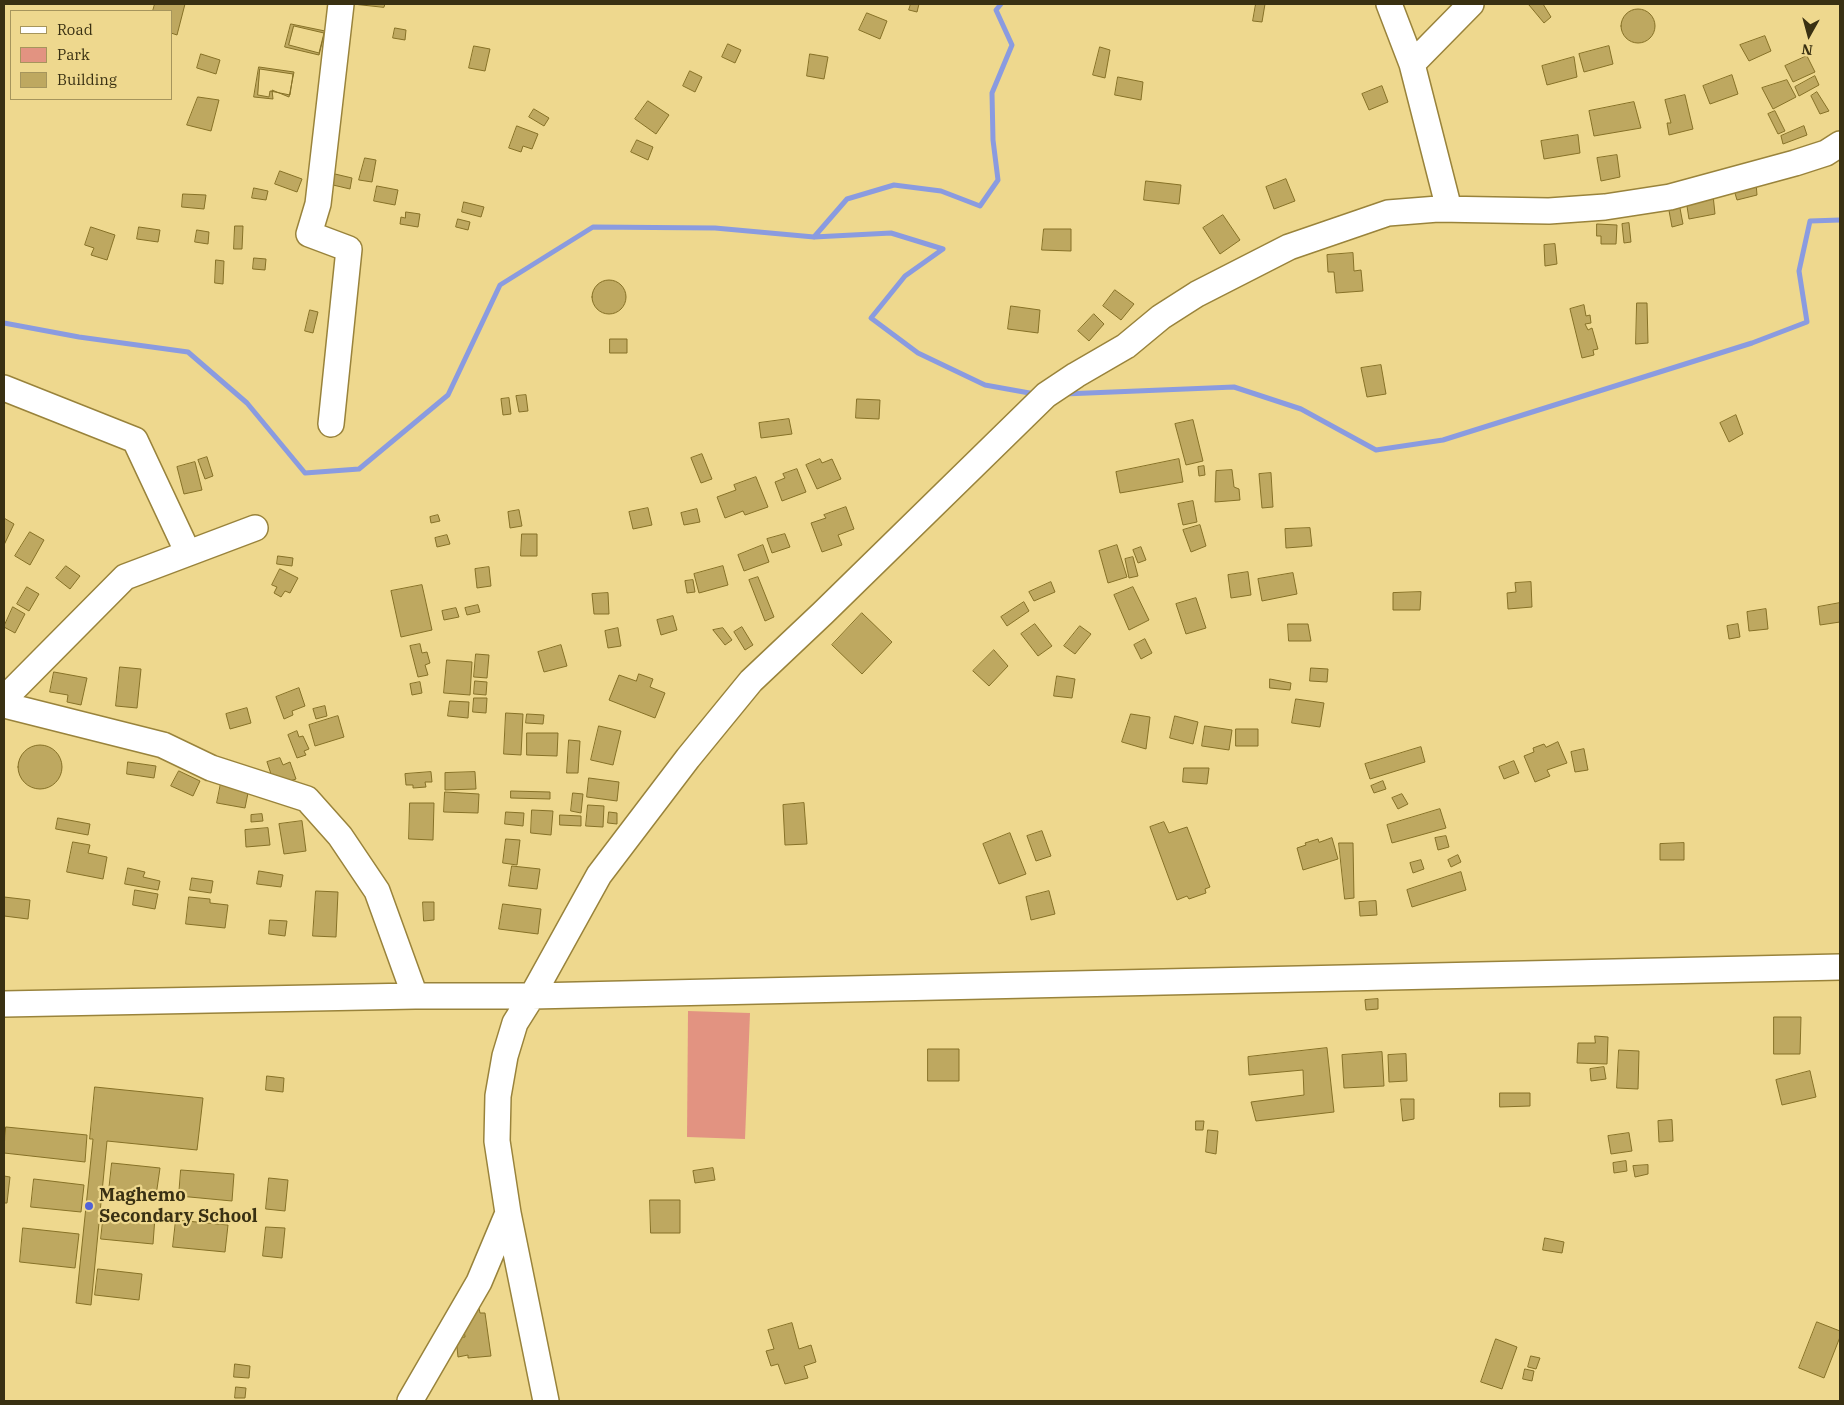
<!DOCTYPE html>
<html>
<head>
<meta charset="utf-8">
<style>
  body { margin:0 }
  #map { position:relative; width:1844px; height:1405px; overflow:hidden; background:#eed88e; font-family:"IBM Plex Serif",serif }
  canvas { display:block }
  .frame { position:absolute; inset:0; border:5px solid #393012; pointer-events:none }
  .legend { position:absolute; left:10px; top:10px; width:162px; height:90px; box-sizing:border-box; background:#eed88e; border:1px solid #a6955c; margin:0; padding:6px 9px; list-style:none; font-size:15px; color:#393012 }
  .legend li { display:flex; align-items:center; gap:10px; height:25px }
  .legend b { width:25px; border:1px solid #a6955c }
  .north { position:absolute; left:1784px; top:10px; width:50px; height:50px; -webkit-text-stroke:4px #eed88e; paint-order:stroke; rotate:187deg; font-size:14px; font-weight:700; line-height:20px; text-align:center; color:#393012 }
  .north::after { content:''; display:block; margin:auto; width:18px; height:22px; background:#393012; clip-path:polygon(50% 0,100% 100%,50% 72%,0 100%) }
</style>
</head>
<body>
<div id="map">
<canvas width="1844" height="1405"></canvas>
<div class="frame"></div>
<ul class="legend">
<li><b style="height:6px;background:#fff"></b>Road</li>
<li><b style="height:14px;background:#e29381"></b>Park</li>
<li><b style="height:14px;background:#bea860"></b>Building</li>
</ul>
<div class="north">N</div>
</div>
<script>
const ctx = document.querySelector('canvas').getContext('2d');
ctx.lineJoin = 'round';
function fillPath(path, color) { ctx.fillStyle = color; ctx.fill(path, 'evenodd'); }
function strokePath(path, color, width, dash) { ctx.strokeStyle = color; ctx.lineWidth = width; ctx.lineCap = dash ? 'butt' : 'round'; ctx.setLineDash(dash || []); ctx.stroke(path); }
function label(font, color, halo, rows, align = 'center') {
  ctx.font = font + ' "IBM Plex Serif",serif'; ctx.lineWidth = 4.5; ctx.setLineDash([]); ctx.textBaseline = 'middle'; ctx.strokeStyle = halo; ctx.fillStyle = color; for (const [text, x, y, turn = 0] of rows) {
    ctx.save(); ctx.translate(x, y); ctx.rotate((+turn || 0) * Math.PI / 180); ctx.textAlign = isNaN(turn) ? turn : align; if (halo) ctx.strokeText(text, 0, 0); ctx.fillText(text, 0, 0); ctx.restore();
  }
}
fillPath(new Path2D(`
  M688 1011 750 1013 745 1139 687 1137Z`), '#e29381');
strokePath(new Path2D(`
  M814 237 847 199 894 185 941 191 980 206 998 180 993 140 992 93 1012 45 996 10 1001 4
  M4 323 79 337 188 352 247 403 305 473 359 469 448 395 500 285 593 227 715 228 814 237 891 233 943 249 905 276 871 318 918 353 985 385 1035 394
  M1064 394 1234 387 1301 409 1376 450 1443 440 1752 343 1807 322 1799 271 1810 221 1840 220`), '#8a9be0', 5);
const building = new Path2D(`
  M155 4H185L177 35 171 33V11H153Z
  M353 4H385L384 7Z
  M911 4H919L917 12 909 10Z
  M1256 4H1265L1262 22 1253 21Z
  M1530 4H1543L1551 17 1544 23 1529 5Z
  M1621 26a17 17 0 1 1 34 0a17 17 0 1 1-34 0Z
  M867 13 887 21 880 39 859 30Z
  M291 24 325 31 319 55 285 47Z
  M294 26 324 33 319 53 289 45Z
  M395 28 406 30 405 40 393 38Z
  M1765 36 1771 51 1749 61 1740 45Z
  M728 44 741 50 735 63 722 57Z
  M474 46 490 49 485 71 469 68Z
  M1609 46 1613 64 1584 72 1579 54Z
  M1100 47 1110 50 1105 78 1093 75Z
  M201 54 220 60 216 74 197 68Z
  M810 54 828 57 824 79 807 76Z
  M1807 56 1815 72 1793 82 1785 66Z
  M1574 57 1577 77 1547 85 1542 66Z
  M259 67 294 72 289 97 272 90 273 99 254 97Z
  M260 69 293 74 290 95 270 91 269 97 258 95Z
  M690 71 702 77 695 92 683 86Z
  M1732 75 1738 94 1710 104 1703 86Z
  M1815 76 1819 85 1799 96 1795 87Z
  M1118 77 1143 82 1141 100 1115 95Z
  M1787 80 1796 97 1773 109 1762 88Z
  M1382 86 1388 102 1369 110 1362 94Z
  M1817 92 1829 111 1820 114 1811 96Z
  M1685 95 1693 129 1669 135 1667 123H1671L1665 100Z
  M198 97 219 100 211 131 187 125Z
  M648 101 669 115 656 134 635 119Z
  M1634 102 1641 128 1594 136 1589 111Z
  M534 109 549 118 544 126 529 117Z
  M1775 111 1785 131 1778 134 1768 114Z
  M517 126 538 134 532 149 523 146 521 152 509 148Z
  M1804 126 1807 135 1783 144 1781 136Z
  M1578 135 1580 153 1544 159 1541 141Z
  M637 140 653 147 648 160 631 152Z
  M1617 155 1620 177 1601 181 1597 158Z
  M365 158 376 160 372 182 359 180Z
  M280 171 302 179 297 192 275 184Z
  M335 174 352 178 350 189 333 185Z
  M1286 179 1295 201 1274 209 1266 187Z
  M1146 181 1181 185 1179 204 1144 200Z
  M1756 183 1757 195 1737 200 1734 190Z
  M377 186 398 190 395 205 374 201Z
  M254 188 268 191 266 200 252 198Z
  M183 194 206 195 204 209 182 207Z
  M1713 195 1715 214 1689 219 1686 200Z
  M464 202 484 207 481 217 462 212Z
  M1679 203 1683 224 1672 227 1668 205Z
  M406 212 420 214 418 227 400 224 401 217 405 218Z
  M1223 215 1240 240 1220 254 1203 228Z
  M458 219 470 222 468 230 456 227Z
  M1629 223 1631 242 1624 243 1622 224Z
  M1597 224 1617 225 1616 244H1601V236H1597Z
  M235 226H243L242 249H234Z
  M91 227 115 235 107 260 91 255 94 248 85 245Z
  M139 227 160 230 158 242 137 239Z
  M1044 229H1071V251L1042 250Z
  M197 230 209 232 208 244 195 242Z
  M1555 244 1557 264 1545 266 1544 245Z
  M1353 253 1354 271 1361 270 1363 291 1336 293 1334 272H1328L1327 255Z
  M254 258 266 259 265 270 253 269Z
  M216 260 224 261 223 284 215 283Z
  M592 297a17 17 0 1 1 34 0a17 17 0 1 1-34 0Z
  M1115 290 1134 304 1121 320 1103 306Z
  M1637 303H1647L1648 343 1636 344Z
  M1584 305 1586 316 1590 315 1591 323 1585 324 1588 330 1592 328 1598 349 1593 350 1594 355 1582 358 1570 309Z
  M1011 306 1040 310 1038 333 1008 329Z
  M310 310 318 312 313 333 305 331Z
  M1094 314 1104 324 1089 341 1078 331Z
  M610 339H627V353H610Z
  M1381 365 1386 394 1367 397 1361 368Z
  M526 395 528 411 519 412 516 396Z
  M509 398 511 414 503 415 501 399Z
  M857 399 880 400 879 419 856 418Z
  M1736 415 1743 434 1729 442 1720 423Z
  M789 419 792 434 761 438 759 423Z
  M1193 420 1203 461 1186 465 1175 424Z
  M702 454 712 479 701 483 691 458Z
  M207 457 213 476 205 479 198 460Z
  M820 459 822 463 832 459 841 479 817 489 806 465Z
  M1179 459 1183 482 1120 493 1116 472Z
  M195 462 202 490 184 494 177 467Z
  M1204 466 1205 475 1199 476 1198 467Z
  M797 469 806 492 782 501 775 482 785 478 783 474Z
  M1232 470 1234 487 1239 489 1240 500 1215 502 1216 471Z
  M1271 473 1273 507 1262 508 1259 474Z
  M756 477 768 507 745 515 743 511 725 518 717 497 736 490 734 485Z
  M1193 501 1197 522 1183 525 1178 504Z
  M846 507 854 529 838 535 842 545 822 552 811 523 826 518 824 515Z
  M648 508 652 525 633 529 629 512Z
  M697 509 700 522 684 525 681 513Z
  M519 510 522 526 510 528 508 512Z
  M438 515 440 521 431 523 430 517Z
  M4 518 14 524 4 545Z
  M1200 525 1206 546 1191 552 1183 530Z
  M1310 528 1312 546 1286 548 1285 529Z
  M30 532 44 540 30 565 15 556Z
  M522 534H537V556H521Z
  M785 534 790 547 772 553 767 539Z
  M447 535 450 544 437 547 435 538Z
  M763 545 769 562 744 571 738 555Z
  M1117 545 1127 577 1108 583 1099 551Z
  M1141 547 1146 560 1138 563 1133 550Z
  M278 556 293 558 292 566 277 564Z
  M1133 557 1138 576 1129 578 1125 559Z
  M66 566 80 576 70 589 56 578Z
  M723 566 728 585 699 593 694 574Z
  M489 567 491 586 477 588 475 569Z
  M280 569 298 578 290 593 285 591 281 597 274 593 277 587 272 585Z
  M1248 572 1251 595 1231 598 1228 575Z
  M1293 573 1297 594 1262 601 1258 579Z
  M758 577 774 617 765 621 749 580Z
  M693 580 695 592 687 593 685 581Z
  M1051 582 1055 592 1034 601 1029 592Z
  M1531 582 1532 607 1508 609 1507 593 1516 592 1515 583Z
  M422 585 432 630 401 637 391 591Z
  M27 587 39 594 29 611 17 604Z
  M1133 587 1149 620 1129 630 1114 595Z
  M1421 592 1420 610H1393V593Z
  M608 593 609 614H594L592 594Z
  M1196 598 1206 628 1186 634 1176 604Z
  M1024 602 1029 611 1007 626 1001 617Z
  M1840 603V622L1820 625 1818 607Z
  M478 605 480 612 467 615 465 608Z
  M13 607 25 614 15 633 4 627Z
  M456 608 459 617 444 620 442 611Z
  M1766 609 1768 629 1749 631 1747 612Z
  M862 613 892 642 862 674 832 645Z
  M673 616 677 630 661 635 657 620Z
  M1035 624 1052 646 1038 656 1021 634Z
  M1288 624H1308L1311 641H1289Z
  M1738 624 1740 637 1729 639 1727 626Z
  M1080 626 1091 634 1075 654 1064 646Z
  M742 627 753 645 745 650 734 632Z
  M618 628 621 646 608 648 605 631Z
  M723 628 732 640 725 645 713 630Z
  M1145 639 1152 653 1141 659 1134 645Z
  M420 644 422 653 427 652 430 663 425 665 428 675 418 677 410 646Z
  M561 645 567 666 544 672 538 652Z
  M994 650 1008 666 989 686 973 671Z
  M476 654 489 655 487 678 474 677Z
  M447 660 472 662 470 695 444 693Z
  M120 667 141 669 137 708 116 706Z
  M1311 668 1328 669 1327 682 1310 681Z
  M54 672 87 678 81 705 67 702 68 695 50 692Z
  M639 674 653 679 650 687 665 693 655 718 609 700 619 675 636 681Z
  M1057 676 1075 679 1072 698 1054 696Z
  M1270 679 1291 683 1290 690 1270 688Z
  M475 681 487 682 486 695 474 694Z
  M420 682 422 693 412 695 410 684Z
  M299 688 305 706 292 711 293 715 284 719 276 697Z
  M474 698H487L486 713 473 712Z
  M1296 699 1324 703 1320 727 1292 723Z
  M450 701 469 702 468 718 448 716Z
  M325 706 327 716 316 719 313 709Z
  M247 708 251 723 230 729 226 714Z
  M506 713 523 714 521 755 504 754Z
  M527 714 544 715 543 724 526 723Z
  M1131 714 1150 717 1146 749 1122 742Z
  M338 716 344 737 315 746 309 725Z
  M1175 716 1198 722 1193 744 1170 738Z
  M599 726 621 731 613 765 591 760Z
  M1205 726 1232 730 1229 750 1202 746Z
  M1236 729H1258V746H1236Z
  M297 731 299 737 303 736 309 749 304 751 306 755 297 758 288 735Z
  M527 733H558L557 756 527 755Z
  M569 740 580 741 578 773H567Z
  M1558 742 1567 763 1547 770 1550 776 1535 782 1524 756 1534 752 1533 748 1544 744 1546 747Z
  M18 767a22 22 0 1 1 44 0a22 22 0 1 1-44 0Z
  M1421 747 1425 762 1370 779 1365 764Z
  M1584 749 1588 770 1575 772 1571 752Z
  M280 758 283 765 290 762 296 779 275 786 267 762Z
  M1514 761 1519 773 1504 779 1499 767Z
  M128 762 156 766 154 778 127 774Z
  M1184 768H1209L1207 784 1183 782Z
  M179 771 200 781 193 796 171 786Z
  M431 772 432 782H425L426 787 413 788V785H406L405 774Z
  M475 772 476 789 445 790V773Z
  M589 778 619 782 617 801 587 797Z
  M1383 781 1386 789 1374 793 1371 786Z
  M221 783 249 788 245 808 217 803Z
  M511 791 550 792V799L511 798Z
  M445 792 479 794 478 813 444 812Z
  M573 793 583 794 581 813 571 811Z
  M1402 794 1408 804 1398 809 1392 798Z
  M410 803H434L433 840 409 839Z
  M804 803 807 844 785 845 783 805Z
  M588 805 604 806 603 827 586 826Z
  M1440 809 1446 828 1392 843 1387 825Z
  M532 810 553 811 551 835 531 833Z
  M506 812 524 813 523 826 505 824Z
  M609 812 617 813V824L608 823Z
  M262 814 263 821 251 822V815Z
  M560 815 581 816V826L560 825Z
  M58 818 90 824 88 835 56 829Z
  M302 821 306 851 284 854 279 824Z
  M1164 822 1169 833 1187 827 1210 887 1205 889 1206 893 1189 899 1187 896 1177 900 1150 827Z
  M268 828 270 845 246 847 245 830Z
  M1042 831 1051 856 1036 861 1027 836Z
  M1010 833 1026 874 999 884 983 844Z
  M1446 836 1449 847 1438 850 1435 838Z
  M1332 838 1338 859 1303 870 1297 848 1306 845 1305 843 1318 839 1319 842Z
  M506 839 520 840 517 865 503 863Z
  M73 842 90 845 88 853 107 857 103 879 67 872Z
  M1339 843H1353L1354 898 1345 899Z
  M1684 843V860H1660V844Z
  M1458 855 1461 862 1451 867 1448 860Z
  M1421 860 1424 869 1413 873 1410 863Z
  M512 866 540 869 537 889 509 886Z
  M128 868 145 872 143 877 160 881 158 890 125 884Z
  M259 871 283 875 281 887 257 884Z
  M1461 872 1466 890 1412 907 1407 890Z
  M192 878 213 881 211 893 190 890Z
  M135 890 158 894 155 909 133 905Z
  M316 891 338 892 336 937 313 936Z
  M1049 891 1055 914 1031 920 1026 897Z
  M4 897 30 900 28 919 4 916Z
  M189 897 210 899V903L228 905 225 928 186 924Z
  M1376 901 1377 915 1360 916 1359 902Z
  M423 902H434V920L424 921Z
  M503 904 541 909 538 934 499 929Z
  M270 920 287 921 285 936 269 934Z
  M1378 999V1009L1366 1010 1365 1000Z
  M1774 1017H1801L1800 1054H1774Z
  M1595 1036 1608 1037 1607 1064 1577 1063 1578 1043H1595Z
  M1327 1048 1334 1112 1256 1121 1251 1102 1304 1095 1303 1070 1249 1075 1248 1057Z
  M928 1049H959V1081H928Z
  M1619 1050 1639 1051 1638 1089 1617 1088Z
  M1382 1052 1384 1086 1344 1088 1342 1055Z
  M1406 1054 1407 1081 1389 1082 1388 1055Z
  M1604 1067 1606 1079 1591 1081 1590 1069Z
  M1810 1071 1816 1097 1782 1105 1776 1080Z
  M267 1076 284 1078 283 1092 266 1090Z
  M95 1087 203 1098 197 1150 107 1141 91 1305 76 1303 93 1139H90Z
  M1500 1093H1530V1106L1500 1107Z
  M1401 1099H1414V1119L1403 1121Z
  M1672 1120 1673 1141 1659 1142 1658 1121Z
  M1196 1121H1204L1203 1130H1196Z
  M6 1127 87 1135 85 1162 4 1153Z
  M1208 1130 1218 1131 1216 1154 1206 1152Z
  M1629 1133 1632 1151 1611 1154 1608 1136Z
  M1626 1161 1627 1171 1614 1173 1613 1163Z
  M112 1163 160 1168 156 1196 109 1191Z
  M1648 1165V1174L1635 1177 1633 1166Z
  M713 1168 715 1180 695 1183 693 1171Z
  M181 1170 234 1174 232 1201 179 1196Z
  M4 1176 10 1177 7 1203H4Z
  M269 1178 288 1180 285 1211 266 1209Z
  M34 1179 84 1185 81 1212 31 1207Z
  M650 1200H680V1233H651Z
  M104 1212 155 1217 153 1244 101 1239Z
  M176 1220 228 1225 225 1252 173 1247Z
  M266 1227 285 1228 282 1258 263 1256Z
  M23 1228 79 1234 75 1268 20 1262Z
  M1545 1238 1564 1242 1562 1253 1543 1250Z
  M98 1269 142 1274 139 1300 95 1295Z
  M479 1308 480 1313H485L491 1356 468 1358V1355L458 1357 456 1338 465 1337 462 1316 468 1310Z
  M1817 1322 1840 1331V1337L1824 1378 1799 1368Z
  M792 1323 799 1349 811 1345 816 1362 804 1366 808 1378 785 1384 778 1364 771 1366 766 1351 774 1349 768 1330Z
  M1496 1339 1517 1347 1502 1389 1481 1382Z
  M1531 1356 1540 1358 1536 1369 1528 1367Z
  M235 1364 250 1366 249 1378 234 1377Z
  M1525 1369 1534 1371 1532 1381 1523 1379Z
  M236 1387 246 1388 245 1398H235Z`);
fillPath(building, '#bea860');
strokePath(building, '#867127', 1);
const minor = new Path2D(`
  M1389 4 1412 64
  M1449 209 1412 64 1471 4
  M4 388 135 440 188 553
  M331 424 349 249 309 234 318 204 341 4
  M4 699 125 577 255 528
  M4 705 163 745 211 768 307 799 340 836 377 891 415 996
  M4 1004 415 996H532L1840 967
  M410 1401 479 1282 508 1213
  M546 1401 508 1213 497 1141 498 1096 505 1056 515 1023 532 996 599 875 688 758 751 681 823 613 1046 395 1076 375 1126 346 1161 317 1197 294 1289 247 1388 213 1438 209 1549 211 1605 207 1670 197 1795 163 1826 153 1840 144`);
strokePath(minor, '#99833b', 28);
strokePath(minor, '#fff', 25);
for (const [x, y, r, color] of [
  [89,1206,5,"#5162d7"]
]) { const dot = new Path2D(); dot.arc(x, y, r, 0, 2 * Math.PI); ctx.fillStyle = color; ctx.fill(dot); strokePath(dot, '#eed88e', 2); }
label('bold 18px', '#393012', '#eed88e', [
  ["Maghemo",99,1196],
  ["Secondary School",99,1217]
], 'left');
</script>
</body>
</html>
